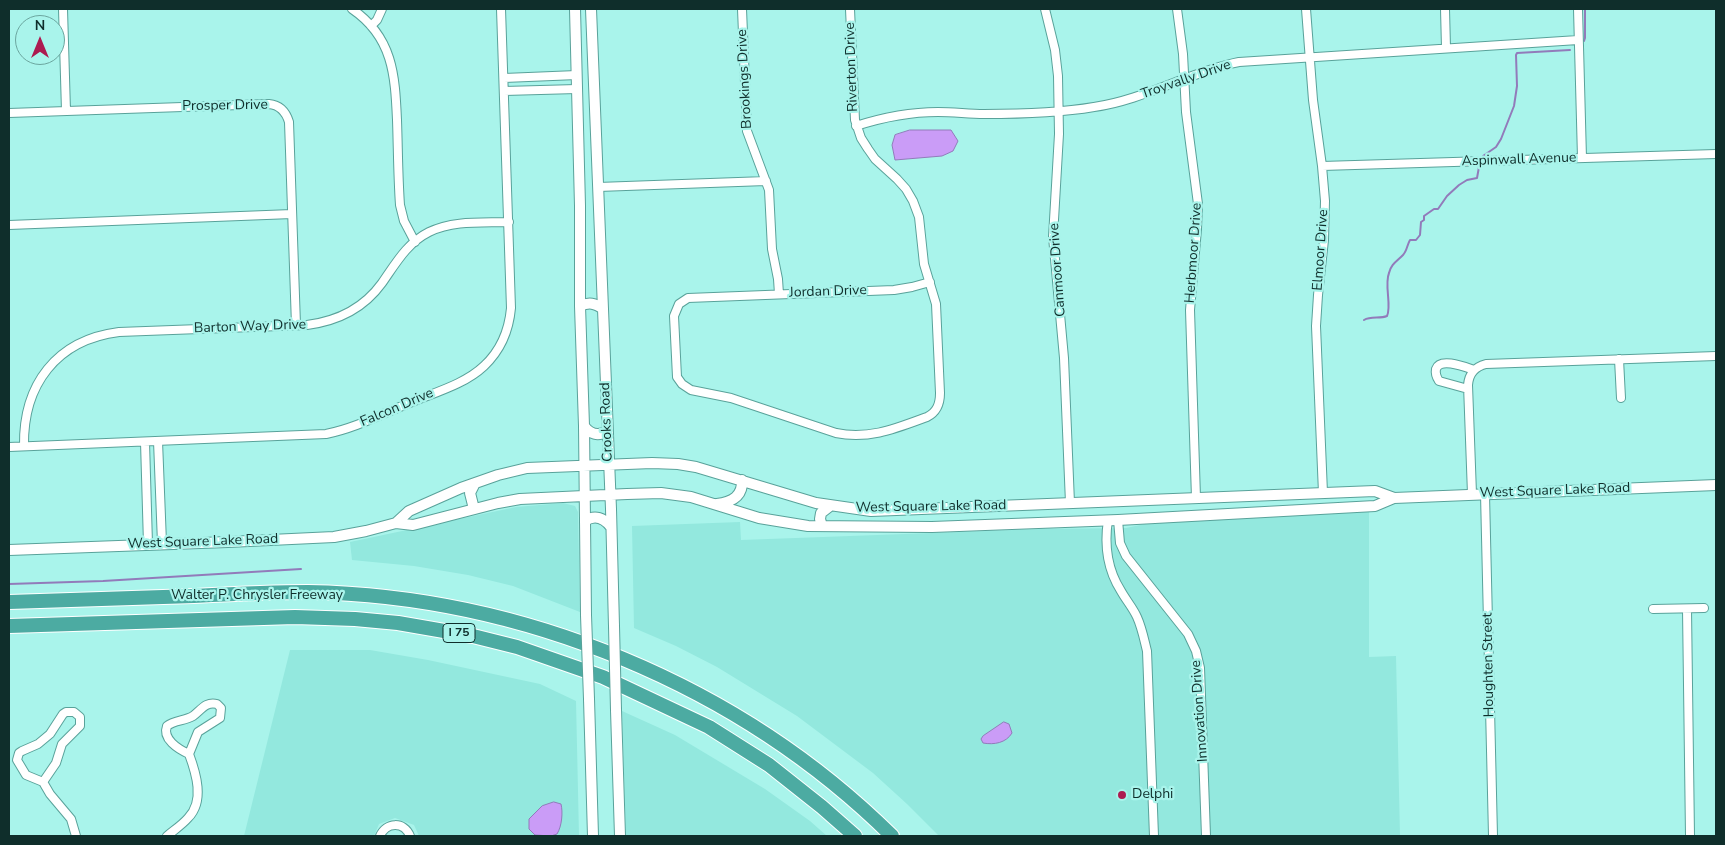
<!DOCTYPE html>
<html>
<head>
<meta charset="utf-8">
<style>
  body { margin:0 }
  #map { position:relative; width:1725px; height:845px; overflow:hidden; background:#a9f4eb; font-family:"Nunito Sans",sans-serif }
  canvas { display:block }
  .frame { position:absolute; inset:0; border:10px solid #0f2e2b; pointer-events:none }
  .north { position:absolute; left:15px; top:15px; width:50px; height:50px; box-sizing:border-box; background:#a9f4eb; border:1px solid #6ba59e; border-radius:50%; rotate:0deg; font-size:14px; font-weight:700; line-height:20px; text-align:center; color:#0f2e2b }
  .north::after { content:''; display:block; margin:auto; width:18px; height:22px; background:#ac1b50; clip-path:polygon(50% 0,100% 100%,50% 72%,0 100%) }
</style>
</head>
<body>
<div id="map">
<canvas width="1725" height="845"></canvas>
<div class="frame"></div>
<div class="north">N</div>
</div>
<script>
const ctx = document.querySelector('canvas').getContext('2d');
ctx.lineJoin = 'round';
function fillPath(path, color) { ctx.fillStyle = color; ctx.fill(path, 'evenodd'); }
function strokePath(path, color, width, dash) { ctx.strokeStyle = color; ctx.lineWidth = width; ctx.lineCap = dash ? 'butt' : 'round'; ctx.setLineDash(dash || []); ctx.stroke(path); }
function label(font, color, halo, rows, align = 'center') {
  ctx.font = font + ' "Nunito Sans",sans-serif'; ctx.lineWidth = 4.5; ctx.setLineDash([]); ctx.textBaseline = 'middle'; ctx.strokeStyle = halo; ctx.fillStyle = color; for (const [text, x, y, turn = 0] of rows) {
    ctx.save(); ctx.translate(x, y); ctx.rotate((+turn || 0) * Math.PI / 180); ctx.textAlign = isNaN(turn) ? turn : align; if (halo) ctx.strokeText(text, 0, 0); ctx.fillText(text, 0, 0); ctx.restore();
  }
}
fillPath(new Path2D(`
  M563 503 575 506 578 512 580 612 513 586 468 575 414 566 352 560 350 542 516 507Z
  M1369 510V657L1396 656 1400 836H939L907 804 873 773 797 716 717 667 676 646 634 628 632 526 740 522 741 540 1041 529 1126 528 1154 522Z
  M290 650H370L428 660 540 684 576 701 579 836H419L414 825 395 818 379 824 374 836H244Z
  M622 711 675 735 765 789 810 821 827 836H626Z`), '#93e8de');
const water = new Path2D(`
  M910 130H951L958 141 953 151 942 156 895 160 892 145 895 135Z
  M1004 722 1009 724 1012 733C1006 743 994 745 983 743L981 739 983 736Z
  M554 802 561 804C563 812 562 826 557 834L551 836 535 835 529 829V819L542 806Z`);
fillPath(water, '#ca9cf7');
strokePath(water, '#927bba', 1);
strokePath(new Path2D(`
  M1584 41 1585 38V9
  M1483 156 1496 147 1501 139 1514 106 1517 86 1516 55 1517 53 1570 50
  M1364 320C1371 316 1380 319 1387 316 1392 306 1384 285 1389 273 1391 264 1397 261 1403 255 1407 251 1407 245 1410 240H1416L1420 235 1421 222 1424 220V216L1434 209H1438L1447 196 1459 185 1467 180 1477 178 1479 167
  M9 584 103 581 301 569`), '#927bba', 2);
const street = new Path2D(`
  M63 9 66 111
  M352 9C393 37 395 75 397 120 398 148 398 177 400 205L404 221 415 242
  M742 9 747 131 769 190 772 249 778 279 779 294
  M850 9 855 120 861 138 868 149 875 159 897 179 906 189 913 201 919 217 924 264 936 304 940 393C940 404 937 412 927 417 897 428 869 440 836 433L731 398 691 390 682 384 677 377 674 316 679 304 688 298 894 290 912 287 930 282
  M1045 9 1055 50 1058 76 1059 134 1053 237 1064 358 1070 503
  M1177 9 1183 54 1186 112 1198 204 1197 229 1190 310 1196 498
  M1306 9 1313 100 1322 166 1325 201 1324 240 1318 295 1316 326 1323 493
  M1445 9 1446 48
  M1578 9 1582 158
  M371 26 377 20 382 9
  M504 78 577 75
  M504 91 577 89
  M9 113 269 104C280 105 286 112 289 122L296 325
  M856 126C884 117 909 112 938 112 954 112 969 114 984 114 1019 114 1059 113 1094 107 1144 100 1189 72 1239 62L1578 40
  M1322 166 1716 154
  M598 187 766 181
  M9 225 292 214
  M1619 359 1621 398
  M1468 389 1439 381C1437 378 1435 374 1436 369 1440 357 1465 367 1474 370
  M158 441 162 543
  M145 442 148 544
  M24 446C23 385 56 340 119 332L307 325C338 321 364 308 382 283 396 263 407 243 429 232 454 220 482 223 509 222
  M9 447 326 434C356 428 384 413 412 402 436 392 465 384 484 366 500 351 509 330 511 308L501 9
  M1472 494 1468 385C1469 373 1475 367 1486 364L1716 356
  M1485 494 1493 836
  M1108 520C1104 546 1107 569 1121 591 1126 600 1133 608 1137 617 1142 628 1144 639 1147 651L1154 836
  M1118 520 1120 543 1126 556 1188 634 1196 651 1200 668 1206 836
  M1653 609 1704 608
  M1687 609 1690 836
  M43 782 56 763 62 744 80 726V717L74 712H66L63 714 50 734 38 744 22 751 19 753 17 760 26 775 43 782 50 794 71 819 76 836
  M167 836C174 830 182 825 188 818 205 801 196 773 189 754L198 732 220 718 221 708 217 704C206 701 201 710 193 716 185 721 174 720 167 726 162 739 178 749 189 754
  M380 836C386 822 404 821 410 836`);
const secondary = new Path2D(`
  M575 9 580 206V306L584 426 586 615
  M591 9 611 509 614 626
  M580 306C589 302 595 303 603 309
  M584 426C590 434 598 437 607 431
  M717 504C732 502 743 496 742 480
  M474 509 470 493 475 483
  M585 521C595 514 604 518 611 527
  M396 523 409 511 461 488 498 475 527 468 652 463 678 464 696 467 816 503 871 511 1375 491 1394 498
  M822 526 820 519 821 513 830 506
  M9 550 228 542 334 537 366 531 396 523 413 525 498 503 520 499 627 494 661 493 691 497 759 518 808 526 932 527 1118 520 1375 506 1394 498 1716 485
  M589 699 593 836
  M616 710 620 836`);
const highway = new Path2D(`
  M9 602C71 600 132 598 194 596 232 594 270 592 308 592 523 596 739 685 892 836
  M9 626 295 617 355 619 398 623 473 636 517 647 603 677 709 727 769 765 822 807 855 836`);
strokePath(street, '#59a29a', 10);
strokePath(secondary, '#59a29a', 12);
strokePath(highway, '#fff', 16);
strokePath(street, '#fff', 8);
strokePath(secondary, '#fff', 10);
strokePath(highway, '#4caba2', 14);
const secondaryBridge = new Path2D(`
  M586 615 589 699
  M614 626 616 710`);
strokePath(secondaryBridge, '#59a29a', 12, []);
strokePath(secondaryBridge, '#fff', 10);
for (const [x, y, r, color] of [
  [1122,795,5,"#ac1b50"]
]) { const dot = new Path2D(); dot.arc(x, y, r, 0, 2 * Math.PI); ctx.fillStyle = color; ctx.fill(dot); strokePath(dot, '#a9f4eb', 2); }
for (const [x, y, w] of [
  [459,633,32]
]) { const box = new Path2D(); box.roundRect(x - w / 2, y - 9.5, w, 19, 4); ctx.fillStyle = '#a9f4eb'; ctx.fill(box); strokePath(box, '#0f2e2b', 1); }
label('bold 12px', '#0f2e2b', null, [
  ["I 75",459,633]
]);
label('14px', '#0f2e2b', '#a9f4eb', [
  ["Riverton Drive",852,67,-92],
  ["Brookings Drive",745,79,-93],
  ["Troyvally Drive",1186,80,-19],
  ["Prosper Drive",225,106,-1],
  ["Aspinwall Avenue",1519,160,-2],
  ["Elmoor Drive",1321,250,-86],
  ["Herbmoor Drive",1194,253,-86],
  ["Canmoor Drive",1058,270,-94],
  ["Jordan Drive",828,292,-2],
  ["Barton Way Drive",250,327,-2],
  ["Falcon Drive",397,408,-23],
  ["Crooks Road",607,422,-92],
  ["West Square Lake Road",1555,491,-2],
  ["West Square Lake Road",931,507,-1],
  ["West Square Lake Road",203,542,-2],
  ["Walter P. Chrysler Freeway",257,596],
  ["Houghten Street",1489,665,-91],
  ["Innovation Drive",1200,711,-94]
]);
label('14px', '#0f2e2b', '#a9f4eb', [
  ["Delphi",1132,795]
], 'left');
</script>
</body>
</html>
